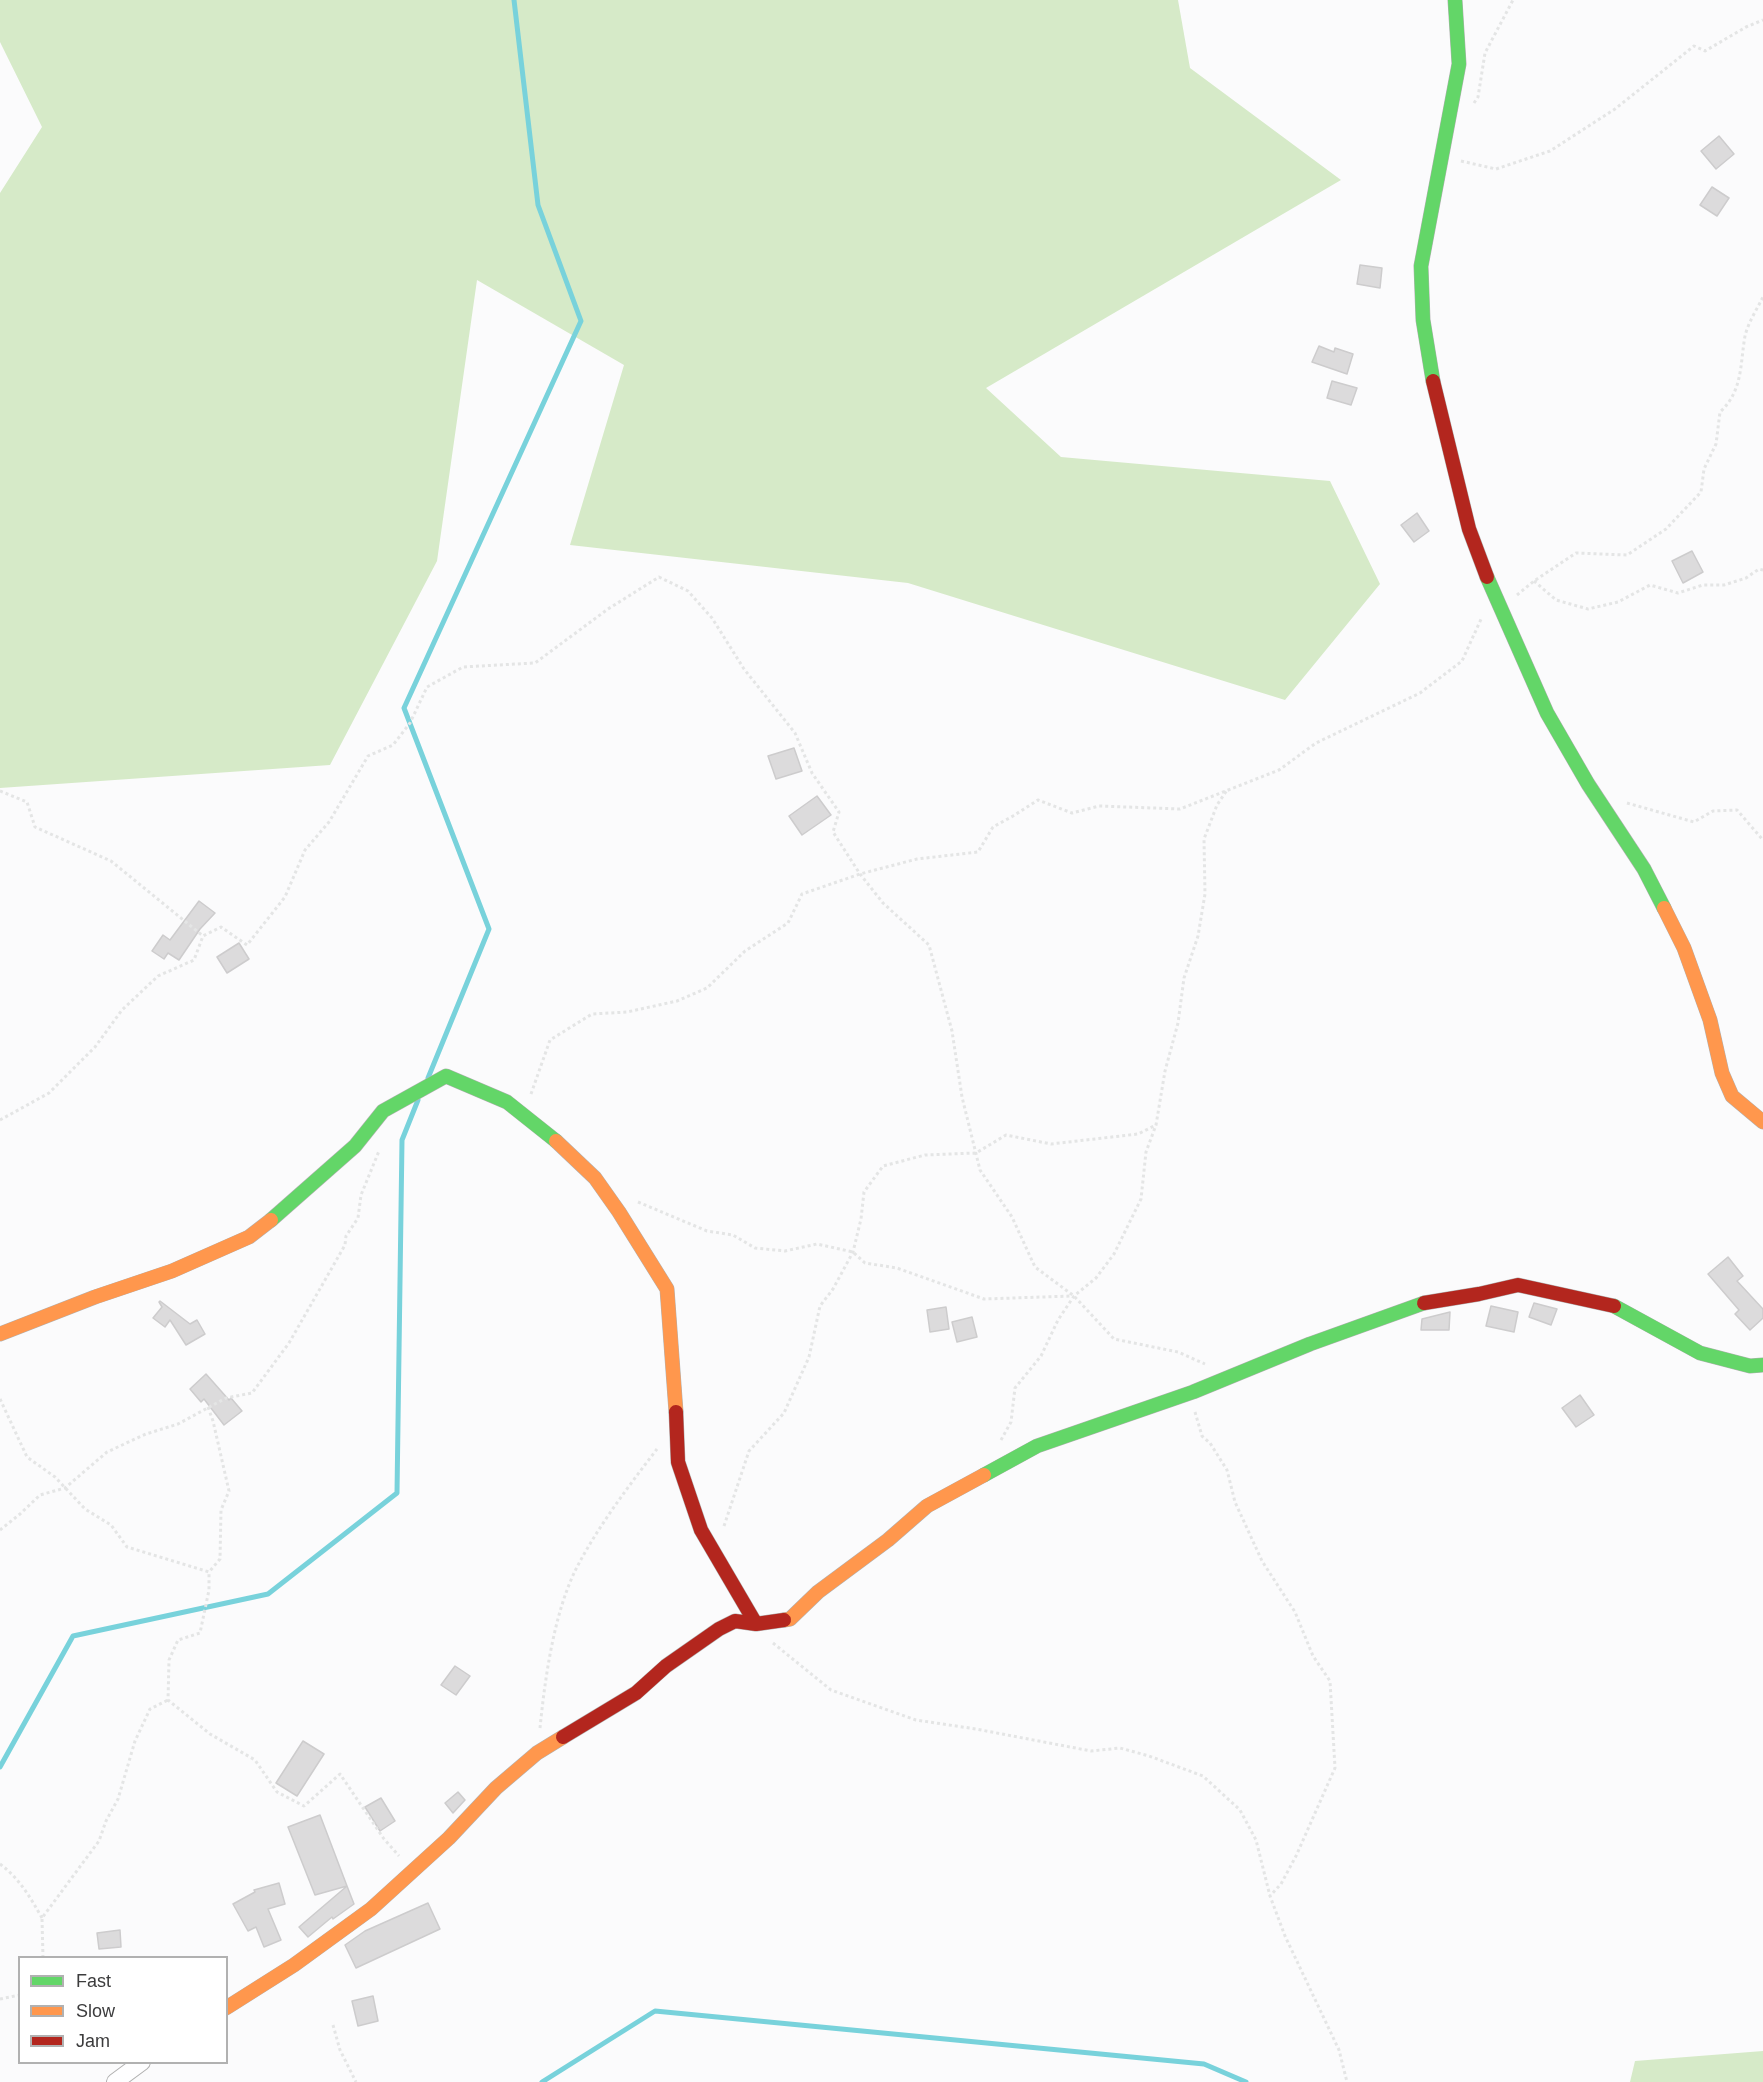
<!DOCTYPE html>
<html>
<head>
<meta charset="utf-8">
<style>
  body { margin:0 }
  #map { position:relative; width:1763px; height:2082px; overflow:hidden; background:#fbfbfc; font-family:Helvetica,sans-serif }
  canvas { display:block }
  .legend { position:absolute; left:18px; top:1956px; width:210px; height:108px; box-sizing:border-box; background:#fff; border:2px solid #b1b1b1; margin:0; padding:8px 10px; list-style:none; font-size:18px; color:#3c3c3d }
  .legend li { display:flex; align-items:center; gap:12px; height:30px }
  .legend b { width:30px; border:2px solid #b1b1b1 }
</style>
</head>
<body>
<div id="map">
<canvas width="1763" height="2082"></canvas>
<ul class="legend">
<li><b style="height:8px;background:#63d668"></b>Fast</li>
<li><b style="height:8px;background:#ff974d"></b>Slow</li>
<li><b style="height:8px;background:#b3261e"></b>Jam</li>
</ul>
</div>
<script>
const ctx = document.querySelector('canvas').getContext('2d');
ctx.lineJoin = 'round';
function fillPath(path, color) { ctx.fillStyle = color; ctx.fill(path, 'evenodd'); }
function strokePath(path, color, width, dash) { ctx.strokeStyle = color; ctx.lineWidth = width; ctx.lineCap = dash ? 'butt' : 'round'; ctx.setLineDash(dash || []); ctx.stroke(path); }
fillPath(new Path2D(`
  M0 0H1178L1190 68 1341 180 986 388 1061 457 1330 481 1380 584 1285 700 908 583 570 545 624 365 477 280 437 561 330 765 0 788V193L42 127 0 42Z
  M1763 2051V2082H1630L1635 2061Z`), '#d6eac8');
strokePath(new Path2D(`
  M428 1078 489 929 404 708 581 321 538 205 514 0
  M0 1767 73 1636 268 1594 397 1493 402 1140 418 1100
  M542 2082 655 2011 1204 2064 1246 2082`), '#78d2db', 5);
const building = new Path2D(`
  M1719 136 1734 154 1716 169 1701 151Z
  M1712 187 1729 198 1717 216 1700 205Z
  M1360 265 1382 268 1380 288 1357 284Z
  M1319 346 1334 352 1335 348 1353 354 1347 374 1312 362Z
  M1332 381 1357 388 1351 405 1327 398Z
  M1417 513 1429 531 1414 542 1401 525Z
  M1692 551 1703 572 1683 583 1672 561Z
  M794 748 802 771 776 779 768 756Z
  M817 796 831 815 802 835 789 816Z
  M199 901 215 913 200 929 179 960 168 953 164 959 152 951 163 935 170 940Z
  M239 943 249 959 227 973 217 957Z
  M1728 1257 1743 1276 1737 1281 1763 1309V1318L1750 1330 1735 1314 1739 1310 1708 1274Z
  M160 1301 190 1324 197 1320 205 1334 186 1345 170 1320 165 1327 153 1318 162 1307 159 1302Z
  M1534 1303 1557 1309 1551 1325 1529 1317Z
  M1491 1306 1518 1312 1514 1332 1486 1326Z
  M946 1307 949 1329 930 1332 927 1310Z
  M1450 1312 1449 1330H1421L1422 1319Z
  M972 1317 977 1337 957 1342 952 1322Z
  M206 1374 229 1400 231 1398 242 1411 224 1425 204 1399 201 1402 190 1389Z
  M1580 1395 1594 1415 1576 1427 1562 1408Z
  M455 1666 470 1676 456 1695 441 1685Z
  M303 1741 324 1754 297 1796 276 1783Z
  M458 1792 465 1800 453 1813 445 1803Z
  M381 1798 395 1821 380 1831 365 1807Z
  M320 1815 347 1886 315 1895 288 1827Z
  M279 1883 285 1904 268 1909 281 1940 264 1947 256 1927 248 1931 233 1904 255 1892 254 1890Z
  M347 1886 354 1904 333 1919 332 1917 308 1937 299 1927Z
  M428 1903 440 1929 356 1968 345 1945 365 1931Z
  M120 1930 121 1947 99 1949 97 1933Z
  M373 1996 378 2021 358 2026 352 2001Z`);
fillPath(building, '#dcdbdc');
strokePath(building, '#cdcccd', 1.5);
const street = new Path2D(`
  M115 2082 142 2062`);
const fast = new Path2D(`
  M1433 381 1423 320 1421 266 1459 64 1455 0
  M1487 577 1547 713 1588 784 1644 869 1664 908
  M271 1220 355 1146 383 1111 446 1076 507 1102 556 1141
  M1614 1306 1700 1353 1750 1366 1763 1365
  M984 1475 1037 1446 1193 1392 1310 1344 1424 1303`);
const slow = new Path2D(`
  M1664 908 1684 948 1710 1020 1722 1073 1732 1096 1763 1122
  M556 1141 595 1178 619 1212 667 1289 676 1412
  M0 1334 95 1297 172 1271 249 1237 271 1220
  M784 1620 790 1619 818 1592 888 1540 927 1506 984 1475
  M226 2008 294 1965 371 1909 449 1838 496 1788 537 1753 563 1737`);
const jam = new Path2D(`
  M1433 381 1469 529 1487 577
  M1424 1303 1479 1294 1518 1285 1614 1306
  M676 1412 678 1462 701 1530 756 1624
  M563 1737 636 1693 666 1666 719 1629 735 1621 756 1624 784 1620`);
strokePath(street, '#b1b1b1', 18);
strokePath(fast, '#b1b1b1', 15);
strokePath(slow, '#b1b1b1', 15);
strokePath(jam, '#b1b1b1', 15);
strokePath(new Path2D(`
  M1474 103 1478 97 1485 53 1513 0
  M1461 161 1496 169 1550 151 1615 109 1694 46 1705 51 1746 27 1763 20
  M1534 581 1556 600 1588 609 1618 602 1650 585 1678 593 1703 585H1724L1746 578 1759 569 1763 570
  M1517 595 1534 581 1576 553 1627 555 1666 529 1701 492 1704 469 1716 444 1720 412C1743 391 1740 364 1745 336 1748 323 1757 309 1763 297
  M0 791 27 802 35 827 111 861 203 936 221 927 247 945 285 897 305 850 329 822 368 756 393 745 410 723 427 687 463 667 535 663 608 609 659 577 688 591 712 618 744 669 795 733 812 773 839 812 833 832 860 874 883 903 929 945 952 1031 962 1097 980 1170 1012 1217 1035 1267 1074 1296 1114 1339 1178 1352 1205 1364
  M1627 803 1694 822 1713 811 1737 810 1763 840
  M531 1094 550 1040 592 1014 627 1012 677 1001 707 988 745 951 788 923 802 894 860 874 917 859 978 852 993 827 1013 816 1038 800 1072 813 1099 806 1180 809 1279 770 1316 743 1420 693 1462 661 1482 617
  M0 1120 49 1093 95 1047 122 1010 158 976 194 960 203 936
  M638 1202 707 1231 733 1235 755 1248 785 1251 817 1244 853 1252 865 1263 897 1268 984 1299 1072 1296
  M0 1399 27 1457 55 1477 85 1509 111 1525 127 1547 209 1572V1590L200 1633 178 1640 169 1660 168 1700 210 1734 255 1760 277 1792 304 1806 340 1774 384 1839 399 1856
  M208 1407 213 1421 229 1491 221 1510 220 1559 209 1572
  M1195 1412 1202 1436 1210 1443 1227 1470 1235 1502 1262 1561 1295 1612 1313 1656 1330 1681 1335 1768 1296 1856 1281 1884 1270 1896
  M1001 1440 1011 1422 1015 1388 1041 1356 1058 1320 1074 1296 1096 1278 1114 1254 1141 1199 1146 1152 1156 1125 1165 1071 1178 1023 1184 978 1198 936 1205 894 1204 839 1217 805 1227 790
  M724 1526 749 1451 784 1413 809 1357 820 1306 833 1289 853 1252 861 1219 864 1192 883 1166 925 1155 976 1153 1006 1135 1051 1144 1138 1134 1156 1125
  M0 1530 20 1514 40 1495 65 1488 107 1452 146 1434 178 1424 226 1398 252 1393 289 1343 345 1245 346 1236 358 1218 361 1195 379 1151
  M773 1643 831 1690 916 1720 976 1729 1091 1751 1120 1748 1149 1756 1203 1776 1240 1810 1256 1840 1270 1896 1285 1936 1339 2050 1347 2082
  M540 1728C545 1678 554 1612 577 1567 599 1525 628 1487 657 1449
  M0 1864C20 1879 30 1897 42 1918
  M43 1958 42 1918 99 1841 106 1821 118 1799 135 1741 150 1709 168 1700
  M0 1999 20 1995
  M333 2025 340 2050 356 2082`), '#e4e5e5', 3, [3, 3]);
strokePath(street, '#fefeff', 16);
strokePath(fast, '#63d668', 14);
strokePath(slow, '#ff974d', 14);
strokePath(jam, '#b3261e', 14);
</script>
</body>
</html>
